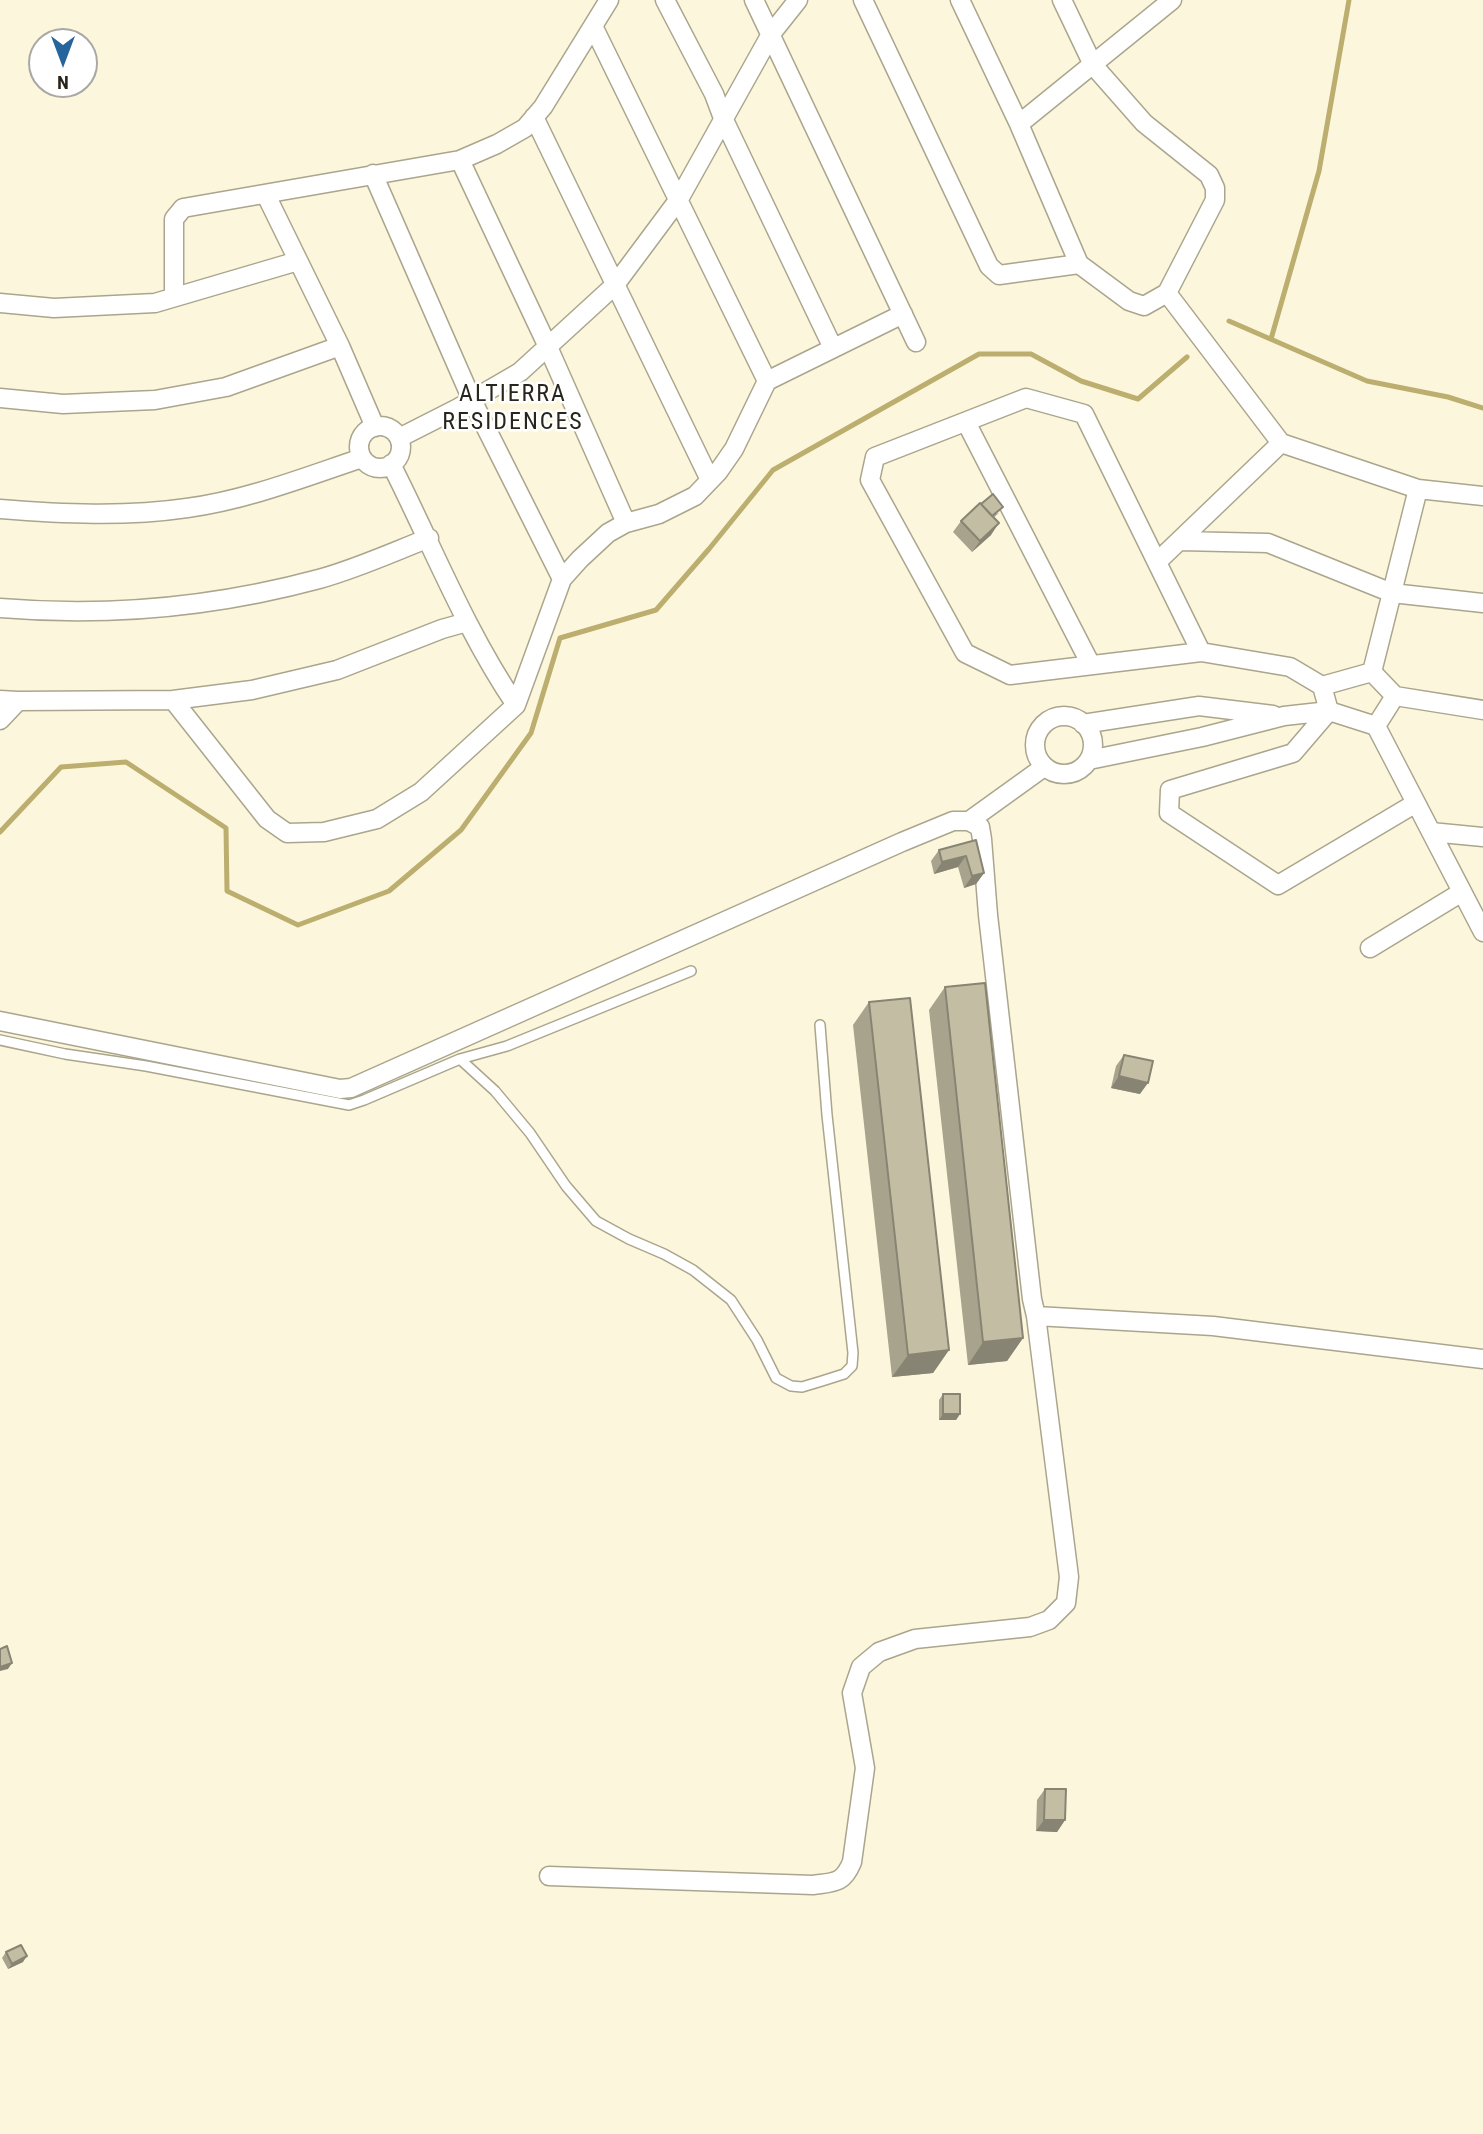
<!DOCTYPE html>
<html>
<head>
<meta charset="utf-8">
<style>
  body { margin:0 }
  #map { position:relative; width:1483px; height:2134px; overflow:hidden; background:#fcf7dc; font-family:"Roboto Condensed",sans-serif }
  canvas { display:block }
  .north { position:absolute; left:28px; top:28px; width:70px; height:70px; box-sizing:border-box; background:#fff; border:2px solid #a9a8a4; border-radius:50%; rotate:180deg; font-size:19px; font-weight:700; line-height:28px; text-align:center; color:#28261c }
  .north::after { content:''; display:block; margin:auto; width:24px; height:32px; background:#25659b; clip-path:polygon(50% 0,100% 100%,50% 72%,0 100%) }
</style>
</head>
<body>
<div id="map">
<canvas width="1483" height="2134"></canvas>
<div class="north">N</div>
</div>
<script>
const ctx = document.querySelector('canvas').getContext('2d');
ctx.lineJoin = 'round';
function strokePath(path, color, width, dash) { ctx.strokeStyle = color; ctx.lineWidth = width; ctx.lineCap = dash ? 'butt' : 'round'; ctx.setLineDash(dash || []); ctx.stroke(path); }
function fillPath(path, color) { ctx.fillStyle = color; ctx.fill(path, 'evenodd'); }
function label(font, color, halo, rows, align = 'center') {
  ctx.font = font + ' "Roboto Condensed",sans-serif'; ctx.lineWidth = 5; ctx.setLineDash([]); ctx.textBaseline = 'middle'; ctx.strokeStyle = halo; ctx.fillStyle = color; for (const [text, x, y, turn = 0] of rows) {
    ctx.save(); ctx.translate(x, y); ctx.rotate((+turn || 0) * Math.PI / 180); ctx.textAlign = isNaN(turn) ? turn : align; if (halo) ctx.strokeText(text, 0, 0); ctx.fillText(text, 0, 0); ctx.restore();
  }
}
strokePath(new Path2D(`
  M1229 321 1367 381 1448 397 1483 408
  M1271 339 1319 171 1349 0
  M0 832 61 767 126 762 226 828 227 891 298 925 389 891 461 830 531 733 560 638 656 610 709 549 773 470 979 354H1031L1081 381 1138 399 1187 357`), '#bcae6f', 5);
const lane = new Path2D(`
  M0 1040 65 1054 146 1066 349 1105 364 1100 460 1059 507 1046 691 971
  M460 1059 495 1091 530 1133 566 1186 596 1221 629 1239 664 1254 693 1270 731 1300 757 1340 776 1378 791 1386 802 1387 822 1381 844 1374 852 1366 853 1353 827 1115 820 1025`);
const street = new Path2D(`
  M665 0 714 94 723 118 833 348
  M754 0 916 342
  M863 0 989 266 999 275 1079 264
  M960 0 1019 124 1079 264 1129 301 1144 306 1167 293 1215 200V188L1209 175 1144 123 1093 65 1062 0
  M593 26 767 381
  M534 117 710 480
  M1019 124 1172 0
  M460 160 548 347 626 523
  M373 174 472 400 562 579
  M266 195 340 346 375 427
  M1167 293 1281 443 1418 489 1483 496
  M174 296V219L183 208 460 160 497 144 525 128 543 107 609 0
  M0 303 54 308 155 303 298 261
  M0 398 63 404 155 400 226 387 340 346
  M966 422 1091 665
  M359 447a21 21 0 1 1 42 0a21 21 0 1 1-42 0Z
  M399 438 458 408 520 372 615 285 679 199 771 34 798 0
  M391 464C432 545 465 630 516 705
  M0 509C62 514 126 517 187 508 247 500 305 477 362 458
  M1181 541 1268 543 1392 593 1483 603
  M1157 562 1281 443
  M0 608C107 617 215 607 319 579 356 569 393 552 429 538
  M1201 652 1084 414 1026 398 875 457 870 480 965 653 1010 675 1201 652 1290 667 1322 686
  M1372 672 1395 696 1376 726 1329 711 1322 686Z
  M1372 672 1418 489
  M1395 696 1483 710
  M0 700 18 701 173 700 252 690 337 670 442 629 467 622
  M173 700 267 819 287 833 324 832 377 819 421 792 516 705 562 579 580 559 608 533 626 523 659 514 695 496 718 472 734 449 767 381 903 314
  M1329 711 1293 753 1170 790 1169 813 1278 885 1416 803
  M1035 745a29 29 0 1 1 58 0a29 29 0 1 1-58 0Z
  M0 720 18 701
  M1083 724 1199 706 1273 715
  M1376 726 1483 932
  M1089 760 1202 737 1284 716 1329 711
  M969 821 1044 767
  M1431 832 1483 837
  M1370 948 1462 892
  M0 1021 340 1089 351 1088 902 842 953 821H969L980 827 982 839 988 915 1032 1299 1036 1316 1213 1326 1483 1359
  M549 1876 813 1885C834 1882 843 1884 852 1862L865 1768 852 1693 861 1667 879 1652 915 1639 1030 1627 1049 1620 1066 1603 1069 1577 1036 1316`);
strokePath(lane, '#aaa58c', 12);
strokePath(street, '#aaa58c', 21);
strokePath(lane, '#fff', 9);
strokePath(street, '#fff', 18);
fillPath(new Path2D(`
  M999 513 993 518 991 535 972 552 953 532 961 521Z
  M976 840 984 873 976 884 964 888 958 867 934 874 931 861 939 850Z
  M945 987 1023 1338 1007 1361 968 1365 929 1010Z
  M869 1002 949 1350 933 1373 892 1377 853 1025Z
  M1124 1055 1140 1094 1111 1088 1116 1066Z
  M943 1394 960 1414 956 1420H939V1400Z
  M1045 1789 1065 1820 1057 1832 1036 1831 1037 1800Z
  M6 1952 23 1962 8 1969 2 1958Z`), '#a8a38d');
fillPath(new Path2D(`
  M999 523 991 535 972 552 980 541Z
  M966 856 958 867 934 874 942 862Z
  M984 873 976 884 964 888 972 876Z
  M1119 1076 1148 1083 1140 1094 1111 1088Z
  M1023 1338 1007 1361 968 1365 983 1342Z
  M949 1350 933 1373 892 1377 908 1355Z
  M943 1414H960L956 1420H939Z
  M12 1663 8 1669 0 1671V1667Z
  M1044 1820H1065L1057 1832 1036 1831Z
  M27 1956 23 1962 8 1969 12 1964Z`), '#888473');
const building = new Path2D(`
  M993 494 1003 507 992 516 981 504Z
  M980 503 999 523 980 541 961 521Z
  M976 840 984 873 972 876 966 856 942 862 939 850Z
  M985 983 1023 1338 983 1342 945 987Z
  M910 998 949 1350 908 1355 869 1002Z
  M1124 1055 1153 1061 1148 1083 1119 1076Z
  M943 1394H960V1414H943Z
  M7 1646 12 1663 0 1667V1649Z
  M1045 1789H1066L1065 1820H1044Z
  M21 1945 27 1956 12 1964 6 1952Z`);
fillPath(building, '#c3bda4');
strokePath(building, '#888473', 2);
ctx.letterSpacing = '2px';
label('24px', '#28261c', '#fff', [
  ["ALTIERRA",513,395],
  ["RESIDENCES",513,423]
]);
ctx.letterSpacing = '0px';
</script>
</body>
</html>
